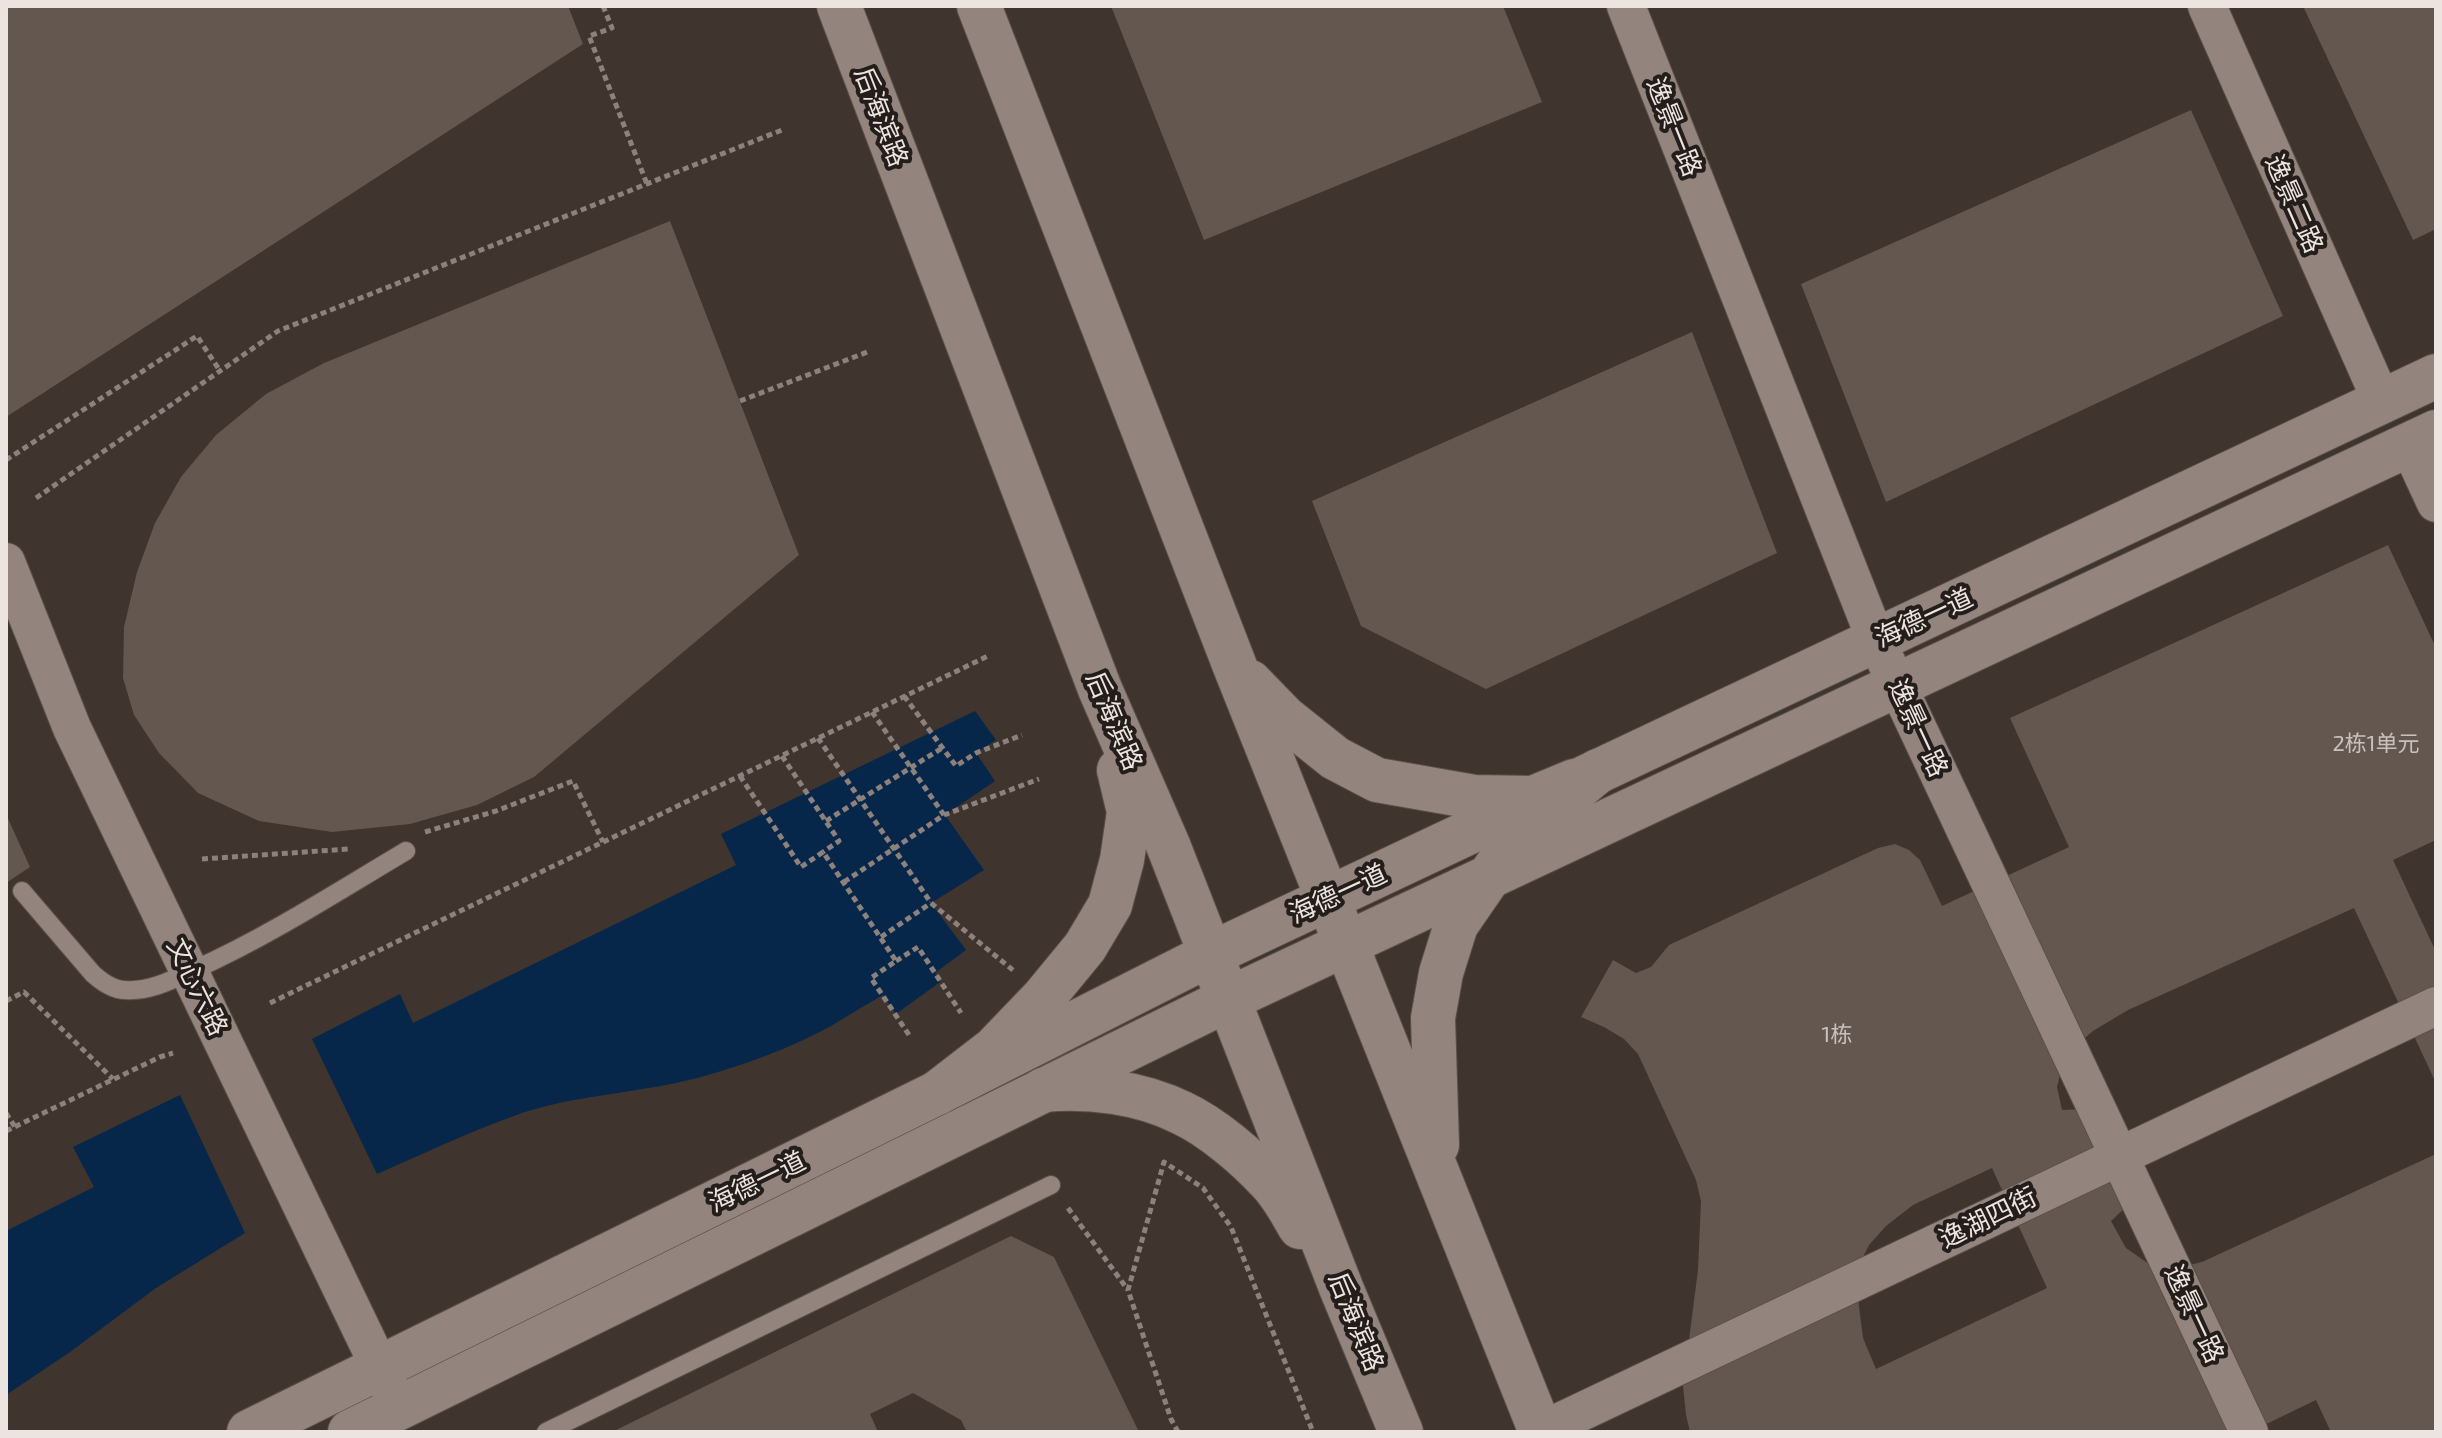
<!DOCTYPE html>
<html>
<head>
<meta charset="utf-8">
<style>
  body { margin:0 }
  #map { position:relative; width:2442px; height:1438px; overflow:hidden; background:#40342e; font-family:"Exo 2",sans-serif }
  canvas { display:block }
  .frame { position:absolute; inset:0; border:8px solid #ece4e0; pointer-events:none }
</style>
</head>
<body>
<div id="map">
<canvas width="2442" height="1438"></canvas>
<div class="frame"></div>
</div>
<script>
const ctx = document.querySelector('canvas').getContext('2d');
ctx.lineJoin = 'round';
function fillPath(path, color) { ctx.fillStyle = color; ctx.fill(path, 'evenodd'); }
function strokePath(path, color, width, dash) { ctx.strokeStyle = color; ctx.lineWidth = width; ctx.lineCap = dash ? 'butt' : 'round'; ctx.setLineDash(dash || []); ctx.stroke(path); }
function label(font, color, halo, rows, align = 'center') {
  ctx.font = font + ' "Exo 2","Noto Sans SC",sans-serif'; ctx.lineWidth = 8; ctx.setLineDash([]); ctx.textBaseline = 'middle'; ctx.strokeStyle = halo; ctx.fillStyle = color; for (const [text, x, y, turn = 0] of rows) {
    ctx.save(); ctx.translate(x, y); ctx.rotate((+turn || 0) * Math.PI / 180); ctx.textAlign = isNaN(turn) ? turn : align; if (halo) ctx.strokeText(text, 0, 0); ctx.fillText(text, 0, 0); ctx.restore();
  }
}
fillPath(new Path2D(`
  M975 711 996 740 976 753 995 781 945 815 984 870 931 903 966 950 935 973 940 982 896 1014 883 995C865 1005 848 1016 831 1026 791 1048 744 1065 701 1077 642 1093 580 1094 522 1113 473 1130 425 1153 377 1174L312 1039 400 994 413 1023 736 865 721 834Z
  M180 1095 245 1233 156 1288 70 1352 6 1395V1231L94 1187 73 1147Z`), '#062749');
fillPath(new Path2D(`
  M6 6H568L583 44 6 417Z
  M1111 6H1503L1542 102 1204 240Z
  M2303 6H2436V229L2413 240Z
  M2191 110 2283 316 1886 502 1801 284Z
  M670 221 799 555 534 777 477 805 410 824 332 832 259 821 198 793 159 753 134 715 123 678 124 627 137 572 155 523 181 477 216 435 266 394 324 363Z
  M1692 332 1777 553 1486 689 1361 626 1312 501Z
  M2388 545 2436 648V840L2393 860 2436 952V1083L2354 908 2128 1010 2093 1031 2074 1047 2062 1066 2057 1087 2062 1110 2084 1109 2128 1205 2111 1221 2126 1248 2149 1264 2177 1268 2202 1262 2436 1154V1432H2331L2316 1400 2250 1432H1690L1686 1415 1683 1386 1698 1270 1701 1201 1696 1180 1638 1054 1624 1039 1604 1027 1581 1017 1613 960 1636 973 1651 967 1669 945 1878 848 1895 844 1909 850 1920 860 1942 906 2069 847 2010 718ZM1992 1168 2047 1288 1876 1369 1863 1338 1859 1307 1858 1286 1861 1261 1869 1245 1886 1226 1913 1205Z
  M6 814 30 867 6 883Z
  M1011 1236 1054 1257 1139 1432H967L961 1420 913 1393 870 1414 878 1432H612Z`), '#645750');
const service = new Path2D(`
  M22 891 93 974C102 982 113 990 125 990 150 992 174 979 196 969 269 936 337 892 406 851
  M546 1432 1051 1185`);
const minor = new Path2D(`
  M1626 6 1876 640 2249 1432
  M2207 6 2382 402
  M2409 445 2436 503
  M6 562 72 728 393 1395
  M1541 1431 2436 1006`);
const tertiary = new Path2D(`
  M249 1432 937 1093 1211 954 2436 376
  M350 1432 1229 999 2436 432`);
const secondary = new Path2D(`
  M839 6 1100 689 1168 845 1342 1290 1401 1432
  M979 6 1236 669 1541 1432
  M1250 682 1285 718 1335 758 1377 780 1474 797 1533 798 1574 781
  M1043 1090C1089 1086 1140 1092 1182 1113 1212 1127 1247 1157 1269 1181 1282 1194 1291 1212 1300 1227
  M937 1093 994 1049 1043 998 1085 947 1110 905 1122 860 1129 812 1119 770
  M1437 1145 1433 1018 1441 973 1456 925 1500 861 1537 822 1598 771`);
strokePath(service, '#5a504b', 20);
strokePath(minor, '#5a504b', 40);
strokePath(tertiary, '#5a504b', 46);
strokePath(secondary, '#5a504b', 46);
strokePath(new Path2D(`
  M603 6 612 28 589 36 647 184
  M740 401 870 351
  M6 460 197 336 220 371
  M36 498 278 331 782 130
  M904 696 956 766 976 753 1022 735
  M872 712 944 815
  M818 738 931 903 1014 971
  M782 756 839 841 823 852
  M740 776 801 867 823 852 896 961 871 978 911 1038
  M826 821 942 748
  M425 832 496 811 573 781 603 842
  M202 859 349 849
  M844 882 944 815 1039 779
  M881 937 931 903
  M896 961 918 947 961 1013
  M6 1001 24 992 113 1079
  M270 1003 990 655
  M6 1113 15 1127
  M6 1131 160 1057 173 1053
  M1068 1208 1128 1290
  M1178 1432 1171 1419 1128 1290 1164 1162 1203 1188 1231 1227 1313 1432`), '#8c817c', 5, [6, 4]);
strokePath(service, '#93857e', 18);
strokePath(minor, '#93857e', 38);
strokePath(tertiary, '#93857e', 44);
strokePath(secondary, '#93857e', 44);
label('22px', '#cac1bc', null, [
  ["2栋1单元",2376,744],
  ["1栋",1837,1035]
]);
label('26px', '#ece4e0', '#231d1b', [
  ["后海滨路",881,117,69],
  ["逸景一路",1674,127,68],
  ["逸景二路",2294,204,66],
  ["海德一道",1924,618,-25],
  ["后海滨路",1114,721,67],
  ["逸景一路",1918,728,65],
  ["海德一道",1338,894,-25],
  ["文心六路",197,987,64],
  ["海德一道",757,1182,-26],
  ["逸湖四街",1988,1218,-26],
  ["逸景一路",2194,1314,65],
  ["后海滨路",1356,1322,68]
]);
</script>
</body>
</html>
